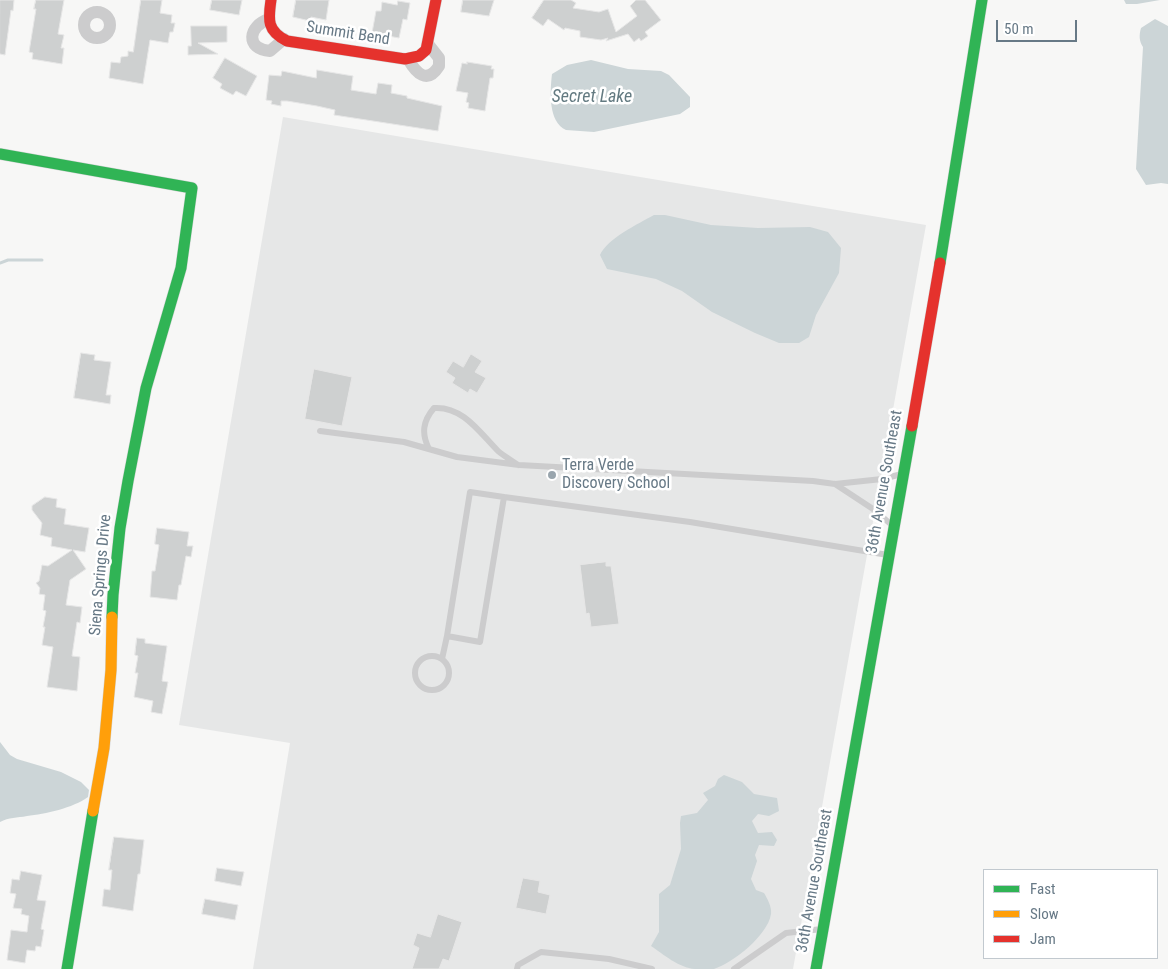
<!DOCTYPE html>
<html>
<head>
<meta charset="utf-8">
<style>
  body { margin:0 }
  #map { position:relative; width:1168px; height:969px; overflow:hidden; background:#f7f7f6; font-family:"Roboto Condensed",sans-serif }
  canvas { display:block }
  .legend { position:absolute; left:983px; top:869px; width:175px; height:90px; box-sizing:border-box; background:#fff; border:1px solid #c2c9cf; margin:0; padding:6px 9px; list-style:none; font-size:15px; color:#677986 }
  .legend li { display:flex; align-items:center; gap:10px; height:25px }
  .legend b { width:25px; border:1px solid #c2c9cf }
  .scale { position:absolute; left:996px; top:20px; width:81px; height:22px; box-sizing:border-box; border:2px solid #677986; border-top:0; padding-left:6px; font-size:15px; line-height:18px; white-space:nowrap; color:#677986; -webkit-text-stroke:4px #fff; paint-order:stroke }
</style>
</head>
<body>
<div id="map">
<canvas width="1168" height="969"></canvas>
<ul class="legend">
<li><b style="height:6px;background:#30b455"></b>Fast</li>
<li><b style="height:6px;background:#ff9f0a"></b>Slow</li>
<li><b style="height:6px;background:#e5322d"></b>Jam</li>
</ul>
<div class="scale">50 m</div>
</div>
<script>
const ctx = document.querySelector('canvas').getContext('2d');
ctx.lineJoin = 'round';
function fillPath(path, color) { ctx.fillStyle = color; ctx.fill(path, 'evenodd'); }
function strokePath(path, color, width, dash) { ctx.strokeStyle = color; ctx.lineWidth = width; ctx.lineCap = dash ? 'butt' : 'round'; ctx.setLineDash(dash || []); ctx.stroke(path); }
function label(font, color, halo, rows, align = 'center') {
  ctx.font = font + ' "Roboto Condensed",sans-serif'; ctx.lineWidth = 5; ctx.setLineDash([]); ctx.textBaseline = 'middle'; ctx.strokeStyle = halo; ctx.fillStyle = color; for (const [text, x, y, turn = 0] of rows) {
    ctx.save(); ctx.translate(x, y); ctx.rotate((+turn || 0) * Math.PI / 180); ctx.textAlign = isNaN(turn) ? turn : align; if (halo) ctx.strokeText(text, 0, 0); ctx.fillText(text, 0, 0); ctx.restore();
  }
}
fillPath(new Path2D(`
  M283 117 926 225 793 969H253L290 743 179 725Z`), '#e6e7e7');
fillPath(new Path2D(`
  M1124 0H1160L1137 4H1126Z
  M1155 19 1168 26V184L1161 183 1146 185 1136 169 1143 47C1139 41 1139 35 1141 28Z
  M591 60 628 69 661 71 669 75 690 97V107L680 114 594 132 566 130C548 122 550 91 552 74L567 65Z
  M654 215H665L711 225 758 228 810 227 828 232 841 248 839 273 816 315 809 337 799 343H779L755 333 712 312 682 291 656 279 607 269 600 255C608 238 638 224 654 215Z
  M0 742 10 755 17 759 61 772 81 782 89 790 88 797C73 808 45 814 27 816 17 818 9 817 0 822Z
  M724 775 742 782 754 794 777 798 779 811 769 816 758 814 752 821 758 833 772 832 777 840 774 846 759 845 755 855 757 861 751 879 756 890 764 893C767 898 772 907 771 914 768 935 733 963 714 969 709 969 700 969 695 969 679 968 663 954 651 946L659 932V894L670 885 681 849 680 823 681 816 697 813 708 800 703 793 715 786 718 779Z`), '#ccd5d7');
strokePath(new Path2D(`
  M0 263 8 260H42`), '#ccd5d7', 3);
const building = new Path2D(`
  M0 0H14L13 11 11 10 5 55 0 54Z
  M36 0H64L58 34 64 35 61 48H64L62 64 32 59 33 53 29 52 36 9H34Z
  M141 0H162L160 13 172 15 171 23H175L173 32H170L168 43 150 40 143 84 109 78 111 62 120 63 121 57 128 56V51L133 52Z
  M212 0H242L239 15 210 10Z
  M296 0H329L326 20 311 17 310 21 293 17Z
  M463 0H494L489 16 461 12Z
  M544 0H571L576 3 573 8 599 12 608 9 616 32 637 16 630 6 636 0H645L661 20 645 32 648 36 641 41 639 38 634 42 628 34 606 41 608 38 601 40 580 37V31L565 28 564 30 548 19 543 26 532 18Z
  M398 1 410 3 407 20 403 19 399 38 372 33 376 11H381L382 2 397 5Z
  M191 26H227V42L198 43 218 54 188 55V46H191Z
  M225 58 257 76 246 96 236 91 233 95 220 88 222 84 213 78Z
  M467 62 492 66 491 69H494L493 78H490L485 111 468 108 469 103 466 102 468 93 456 91 462 63 467 64Z
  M317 70 353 76 351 90 376 94 378 83 392 85 391 93 407 96V98L442 106 438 131 334 115 335 110 317 106 287 101H281V106L271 104 272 101 266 100 269 75 281 76 282 71 316 78Z
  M81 353 95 355 94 360 111 362 106 395H111L110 404 74 398Z
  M471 354 482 361 475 372 486 378 477 393 470 389 468 393 452 383 455 378 446 372 453 361 463 367Z
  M314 369 352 377 342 426 305 419Z
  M45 497 57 499 56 507 66 509 64 524 89 528 85 552 73 550 86 569 70 580 66 605 82 607 80 623 77 622 72 656 80 657 77 691 47 687 53 647 42 645 45 627H43L46 611 43 610 45 595 39 594 40 588 36 583 39 581 42 565 48 566 72 550 51 546 52 538 40 535 42 523 32 510V506Z
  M157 528 189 532 187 546H193L191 557 186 556 181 585H179L177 600 150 597 152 571H155L159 545 155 544Z
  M606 562V566H611L619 624 591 627 589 613 586 614 580 565Z
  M137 638 145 639V643L167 646 162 681 168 682 162 714 151 712 153 701 134 697 138 673H135L138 656 135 655Z
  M114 837 144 840 140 874H138L133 911 102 906 104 889 110 890 112 870H109Z
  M217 868 244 872 241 886 215 881Z
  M21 871 42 875 37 900 46 901 41 929 44 930 41 947 36 946 35 951 27 950 25 963 7 960 11 930 27 932 29 916 21 914 22 909 13 908 16 894 10 893 12 879 19 880Z
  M523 878 540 881 538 892 550 895 546 914 516 908Z
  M205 899 238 905 235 920 202 914Z
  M438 914 462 922 449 961 443 959 439 969H412L419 948 413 945 417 933 430 937Z`);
fillPath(building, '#ced0d0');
strokePath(building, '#e6e6e6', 1);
const fast = new Path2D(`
  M0 154 192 188 181 268 146 388 128 481 120 528 113 595 112 617
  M940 263 982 0
  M67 969 93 811
  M816 969 912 426`);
const slow = new Path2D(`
  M93 811 104 748 111 670 112 617`);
const jam = new Path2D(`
  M271 0C268 20 267 31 287 41L405 59 419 56 426 50 436 0
  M912 426 940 263`);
strokePath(fast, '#d4d5d6', 12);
strokePath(slow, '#d4d5d6', 12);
strokePath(jam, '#d4d5d6', 12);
strokePath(new Path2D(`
  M320 431 404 442 457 457 519 465 813 481 835 484 882 479 902 474
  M429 449C421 433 423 421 434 408 463 406 480 433 498 451 504 456 511 460 518 465
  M835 484 873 509 893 526
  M504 497 470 492 447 636 480 642 504 497 690 522 888 555
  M415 673a17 17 0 1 1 34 0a17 17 0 1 1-34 0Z
  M442 659 447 636
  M517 969 518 965 541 952 609 959 652 969
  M734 969 786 933 822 929`), '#cccccd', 6);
strokePath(new Path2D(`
  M84 25a13 13 0 1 1 26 0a13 13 0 1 1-26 0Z
  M269 19C248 26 245 49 270 51L284 39
  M408 59C416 73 427 85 439 66V58L428 44`), '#cccccd', 12);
strokePath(fast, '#30b455', 11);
strokePath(slow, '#ff9f0a', 11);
strokePath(jam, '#e5322d', 11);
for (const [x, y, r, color] of [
  [552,475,5,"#99a5ad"]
]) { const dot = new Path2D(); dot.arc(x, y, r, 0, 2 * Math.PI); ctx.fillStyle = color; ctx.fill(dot); strokePath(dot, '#fff', 2); }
label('16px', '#677986', '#fff', [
  ["Summit Bend",348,34,9],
  ["36th Avenue Southeast",885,482,-80],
  ["Siena Springs Drive",101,575,-85],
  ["36th Avenue Southeast",815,881,-80]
]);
label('16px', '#677986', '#fff', [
  ["Terra Verde",562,466],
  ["Discovery School",562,484]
], 'left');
label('italic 18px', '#637a81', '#fff', [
  ["Secret Lake",592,97]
]);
</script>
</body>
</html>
